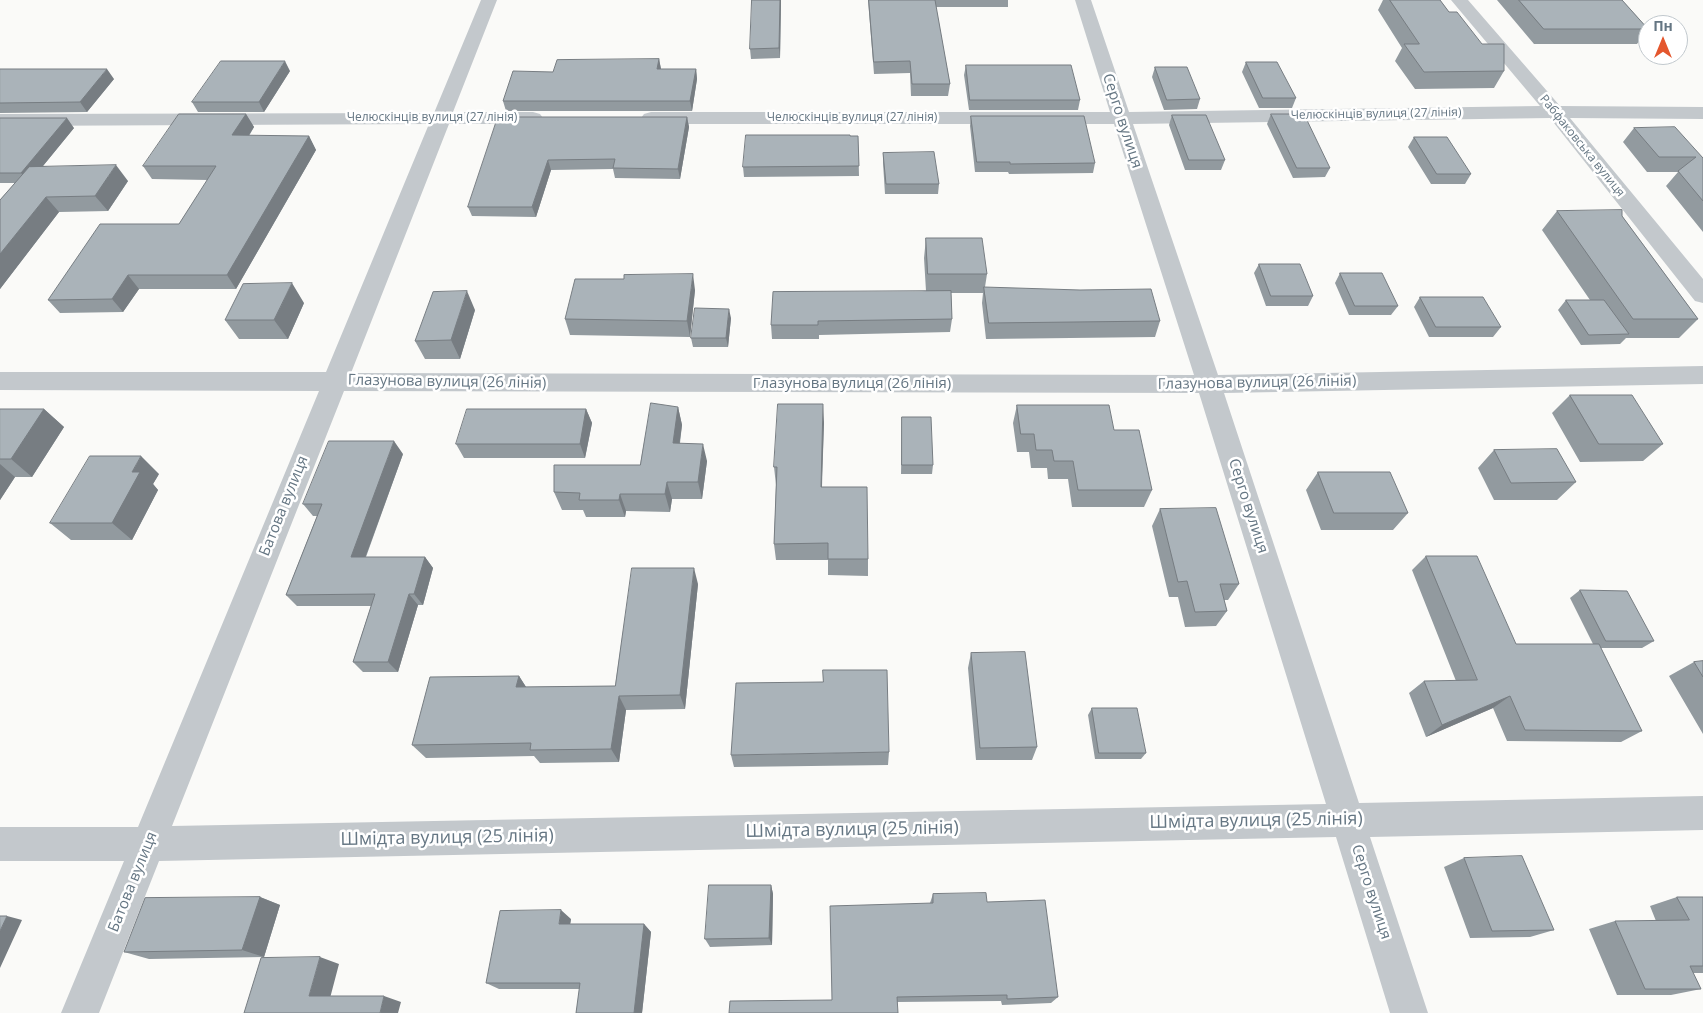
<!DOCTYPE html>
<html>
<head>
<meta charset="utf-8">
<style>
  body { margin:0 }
  #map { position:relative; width:1703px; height:1013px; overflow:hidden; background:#fafaf8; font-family:"Open Sans",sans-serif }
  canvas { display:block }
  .north { position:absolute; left:1638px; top:15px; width:50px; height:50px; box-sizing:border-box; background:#fff; border:1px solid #c1c8cd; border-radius:50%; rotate:0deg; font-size:14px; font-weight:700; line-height:20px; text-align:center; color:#657683 }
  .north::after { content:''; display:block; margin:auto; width:18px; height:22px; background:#e4572e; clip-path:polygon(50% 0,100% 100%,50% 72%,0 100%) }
</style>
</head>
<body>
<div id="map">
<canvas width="1703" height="1013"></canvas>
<div class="north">Пн</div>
</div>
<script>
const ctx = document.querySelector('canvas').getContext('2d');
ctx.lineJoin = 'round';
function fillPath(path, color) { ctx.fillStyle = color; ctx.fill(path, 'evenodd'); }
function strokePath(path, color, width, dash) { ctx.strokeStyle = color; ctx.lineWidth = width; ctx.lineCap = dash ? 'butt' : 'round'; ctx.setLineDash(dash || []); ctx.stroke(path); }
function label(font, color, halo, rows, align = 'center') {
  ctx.font = font + ' "Open Sans",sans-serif'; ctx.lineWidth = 5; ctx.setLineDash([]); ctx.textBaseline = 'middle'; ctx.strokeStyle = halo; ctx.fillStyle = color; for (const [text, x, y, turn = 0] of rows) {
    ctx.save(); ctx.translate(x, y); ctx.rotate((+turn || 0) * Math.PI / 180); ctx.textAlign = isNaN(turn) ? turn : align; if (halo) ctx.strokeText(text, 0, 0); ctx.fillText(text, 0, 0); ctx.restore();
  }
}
fillPath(new Path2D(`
  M481 0H497L453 112H533L540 114 543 118 540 122 533 124H449L351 373 1194 375 1114 124H651L644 122 641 118 644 114 651 112H1110L1075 0H1091L1129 112 1540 106 1451 0H1468L1560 106 1703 107V119L1570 118 1703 279V303L1695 301 1550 118 1133 124 1218 375 1703 366V384L1224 393 1359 803 1703 796V830L1370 837 1428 1013H1390L1336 837 159 861 99 1013H61L124 861H0V827H138L319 391 0 390V372H326L429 124 0 126V114L434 113ZM344 391 1199 393 1326 804 172 826Z`), '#c3c8cc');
fillPath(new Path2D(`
  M781 0 780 58 751 59 750 49Z
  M868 0H1008V7H936L950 84 948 96H911L910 73 874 74Z
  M1383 0H1440L1449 12 1504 71 1494 88 1415 89 1395 61 1402 48 1378 10Z
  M1497 0H1622L1648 29 1637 44H1534Z
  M659 59 661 69H696L697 79 692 111H506L503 101 553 72Z
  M1246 62 1296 98 1292 108H1259L1242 72Z
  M966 65 1080 100 1078 110H969L964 75Z
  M1155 67 1200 99 1197 109 1164 110 1152 77Z
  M0 69 114 79 87 112 0 113Z
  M290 71 264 112H198L192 102Z
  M246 114 254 127 249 136H309L316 150 236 289H139L123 312 60 313 48 300 179 224 208 180 152 179 143 166Z
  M1271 114 1330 168 1325 177 1293 178 1267 124Z
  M1172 115 1225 160 1221 170H1185L1169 125Z
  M971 116 1095 163 1093 173 1009 174 1008 172H975L970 126Z
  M498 117H687L689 127 680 179 615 178 613 169 551 170 536 217 472 216 468 207Z
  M0 118 74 128 43 166 128 181 108 211 59 212 0 289V200L15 183H0Z
  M1634 128 1703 158V232L1666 186 1678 172H1647L1623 142Z
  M850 136H858L859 176 744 177 743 167Z
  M1414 137 1471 174 1465 184H1431L1408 147Z
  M883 153 939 184 938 194H885L883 163Z
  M1557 211 1622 216 1698 319 1679 338H1626L1620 344 1581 345 1558 310 1566 300H1590L1542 230Z
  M926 238 987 274 985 287 1160 321 1155 337 986 339 982 303 983 293H951L952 319 950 332 819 335V339H772L771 325 926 291 924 258Z
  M1259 264 1313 296 1308 306H1266L1254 273Z
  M1340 273 1398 306 1391 315H1349L1335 283Z
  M695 290 690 337 570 335 565 319Z
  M1420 297 1501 327 1493 337H1429L1414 307Z
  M304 303 288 339H239L225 320Z
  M475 310 460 359H425L415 341Z
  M731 318 728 347H693L691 338Z
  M1570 395 1663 444 1643 461 1580 462 1552 413Z
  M1017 405 1114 430 1152 490 1144 507H1072L1068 479H1048L1047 468H1031L1029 452H1017L1013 423Z
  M678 407 682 425 680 443 707 461 702 499H672L670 512 626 511 625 517H586L583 510H562L554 492 640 465Z
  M0 409H44L64 427 32 477H15L0 500Z
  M586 409 592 423 585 458H464L456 444Z
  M902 417 933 465 932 474H901Z
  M824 422 822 487 868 559V576L828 575V560H776L774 544 776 485 774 467Z
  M1494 450 1576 482 1557 500H1494L1478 468Z
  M403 454 366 557H425L433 568 423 605H418L398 672H363L353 662 371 606H297L286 595 317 516H313L303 504Z
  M1318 472 1408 513 1393 530H1321L1306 490Z
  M159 474 153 484 158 490 132 540H71L50 523Z
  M1160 509 1239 584 1228 600H1224L1227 611 1216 626 1185 627 1178 597H1169L1152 526Z
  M1426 556 1516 644H1593L1570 598 1580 590 1654 641 1642 648H1601L1642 731 1621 742 1507 741 1493 708 1426 737 1409 693 1424 681H1456L1412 570Z
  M698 584 685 709 626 710 619 762 540 763 534 756 426 758 412 745 519 676 526 687 615 686Z
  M971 653 1037 747 1032 760H976L968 668Z
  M1703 661V734L1669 676 1694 662Z
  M1092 708 1146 753 1141 759H1095L1088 715Z
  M889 752 888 765 734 767 731 755Z
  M1464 858 1554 930 1530 937 1470 938 1444 867Z
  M771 885 773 894 772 945 710 947 705 939Z
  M933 894 987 902 1058 997 1051 1003 1002 1005 1001 1001 897 1002 832 1000 930 903Z
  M260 897 280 905 264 957 149 959 124 952Z
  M1677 897H1703V973H1693L1701 989 1671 995H1617L1589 929 1615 921H1656L1650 906Z
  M571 919 570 924H644L651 932 642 1013H576L580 989H499L486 983Z`), '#929a9f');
fillPath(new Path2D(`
  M780 0H781L780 58 779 48Z
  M659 59 661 69H657Z
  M285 61 290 71 264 112 259 102Z
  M107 69 114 79 87 112 80 102Z
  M696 69 697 79 692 111 690 101Z
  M246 114 254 127 240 149 232 135Z
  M687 117 689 127 680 179 678 169Z
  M67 118 74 128 29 183 21 173Z
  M309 136 316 150 236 289 227 275Z
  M548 160 551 170 536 217 532 207Z
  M116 165 128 181 108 211 95 196Z
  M46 197 59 212 0 289V254Z
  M693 274 695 290 690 337 687 321Z
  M128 275 139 289 123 312 112 299Z
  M292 283 304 303 288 339 274 320Z
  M467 291 475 310 460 359 451 340Z
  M729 309 731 318 728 347 726 338Z
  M823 404 824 422 821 504V487Z
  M678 407 682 425 677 461 673 443Z
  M44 409 64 427 32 477 11 459Z
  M586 409 592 423 585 458 580 444Z
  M394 441 403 454 361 569 351 557Z
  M703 444 707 461 702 499 698 482Z
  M141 456 159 474 153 484 158 490 132 540 112 523 132 472Z
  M0 464 15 477 0 500Z
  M667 482 672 499 670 512 665 494Z
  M620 494 626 511 625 517 619 500Z
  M425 557 433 568 423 605 414 594Z
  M694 568 698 584 685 709 680 695Z
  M409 594 418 605 398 672 388 662Z
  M519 676 528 690 516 687Z
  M619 696 626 710 619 762 611 749Z
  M1510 696 1493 708 1426 737 1442 725Z
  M771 885 773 894 772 945 769 938Z
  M260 897 280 905 264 957 242 950Z
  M561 910 571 919 569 932 559 924Z
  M7 916 22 920 0 968V931Z
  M644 924 651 932 642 1013H634Z
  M320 957 339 964 329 1002 309 996Z
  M384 996 401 1002 398 1013H380Z`), '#777d82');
const building = new Path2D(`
  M752 0H780L779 48 750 49Z
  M869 0H935L950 84H912L910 61 874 62Z
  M1390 0H1440L1449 12H1457L1482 44H1504V71L1424 72 1404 44H1419Z
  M1519 0H1622L1648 29H1544Z
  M659 59 657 69H696L690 101H503L513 71 553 72 557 60Z
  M221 61H285L259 102H192Z
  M1246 62H1277L1296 98H1263Z
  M966 65H1071L1080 100H970Z
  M1155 67H1187L1200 99 1167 100Z
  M0 69H107L80 102 0 103Z
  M179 114H246L232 135 309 136 227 275H128L112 299 48 300 100 224H179L216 166H143Z
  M1271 114H1304L1330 168H1297Z
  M1172 115H1206L1225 160H1189Z
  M971 116H1084L1095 163 1010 164V162H977Z
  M498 117H687L678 169 613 168 615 159 548 160 532 207H468Z
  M0 118H67L21 173H0Z
  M1675 127 1703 158V201L1678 171 1696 157H1659L1634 128Z
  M746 135H850V136H858L859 166 743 167Z
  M1414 137H1447L1471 174H1437Z
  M934 152 939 184H886L883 153Z
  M116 165 95 196 46 197 0 254V200L29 167Z
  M1622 210V216L1698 319H1633L1557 211Z
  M926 238H982L987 274H928Z
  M1259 264H1300L1313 296H1271Z
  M1340 273H1382L1398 306H1355Z
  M693 274 687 321 565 319 575 279H624V275Z
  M292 283 274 320H225L243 284Z
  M984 287 1080 290 1151 289 1160 321 989 323Z
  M467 291 451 340 415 341 433 292Z
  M951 291 952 319 818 321V325H771L773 292Z
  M1420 297H1483L1501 327H1436Z
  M1566 300H1604L1629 334 1589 335Z
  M695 308 729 309 726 338H691Z
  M1570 395H1632L1663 444H1599Z
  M651 403 678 407 673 443 703 444 698 482H667L665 494H620L619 500H579L580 493 554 492V465H640Z
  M778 404H823L821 487H867L868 559H828V543L774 544 777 467H774Z
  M1017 405H1109L1114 430H1139L1152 490H1078L1073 461H1054L1052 450H1036L1034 434H1021Z
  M0 409H44L11 459H0Z
  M467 409H586L580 444H456Z
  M902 417H931L933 465H902Z
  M329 441H394L351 557H425L414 594H409L388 662H353L375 594 286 595 322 504H303Z
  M1557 449 1576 482 1511 483 1494 450Z
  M90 456H141L132 472H140L112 523H50Z
  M1318 472H1390L1408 513H1334Z
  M1216 508 1239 584H1220L1227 611 1195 612 1187 581 1178 582 1160 509Z
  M1426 556H1477L1516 644H1599L1642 731 1525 730 1510 696 1442 725 1424 681 1477 680Z
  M632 568H694L680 695 619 696 611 749 530 750 531 743 412 745 430 677 519 676 516 687 615 686Z
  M1580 590 1627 591 1654 641H1606Z
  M1025 652 1037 747 980 748 971 653Z
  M1703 661V677L1694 662Z
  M823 670H887L889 752 731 755 736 683 823 682Z
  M1092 708H1137L1146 753H1099Z
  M1522 856 1554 930 1492 931 1464 858Z
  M709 885H771L769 938 705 939Z
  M986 893 987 902 1045 900 1058 997 1007 999V995L897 997 898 1013H729L730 1001 832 1000 830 906 933 903V894Z
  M260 897 242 950 124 952 145 898Z
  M1677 897H1703V966H1690L1701 989H1645L1615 921 1689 920Z
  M561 910 559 924H644L634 1013H576L580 983H486L500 911Z
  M0 916H7L0 931Z
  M320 957 309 996H384L380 1013H244L261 958Z`);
fillPath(building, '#aab3b9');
strokePath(building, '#777d82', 1);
label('12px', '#657683', '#fff', [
  ["Челюскінців вулиця (27 лiнiя)",1376,114,-1],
  ["Челюскінців вулиця (27 лiнiя)",432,118],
  ["Челюскінців вулиця (27 лiнiя)",852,118],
  ["Рабфаковська вулиця",1582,146,51]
]);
label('15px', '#657683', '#fff', [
  ["Серго вулиця",1122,121,72],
  ["Глазунова вулиця (26 лiнiя)",447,382,1],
  ["Глазунова вулиця (26 лiнiя)",1257,383,-1],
  ["Глазунова вулиця (26 лiнiя)",852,384],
  ["Батова вулиця",284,506,-68],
  ["Серго вулиця",1248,506,72],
  ["Батова вулиця",133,882,-68],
  ["Серго вулиця",1371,892,72]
]);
label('18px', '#657683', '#fff', [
  ["Шмідта вулиця (25 лiнiя)",1256,821,-1],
  ["Шмідта вулиця (25 лiнiя)",852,830,-1],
  ["Шмідта вулиця (25 лiнiя)",447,838,-1]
]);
</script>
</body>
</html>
